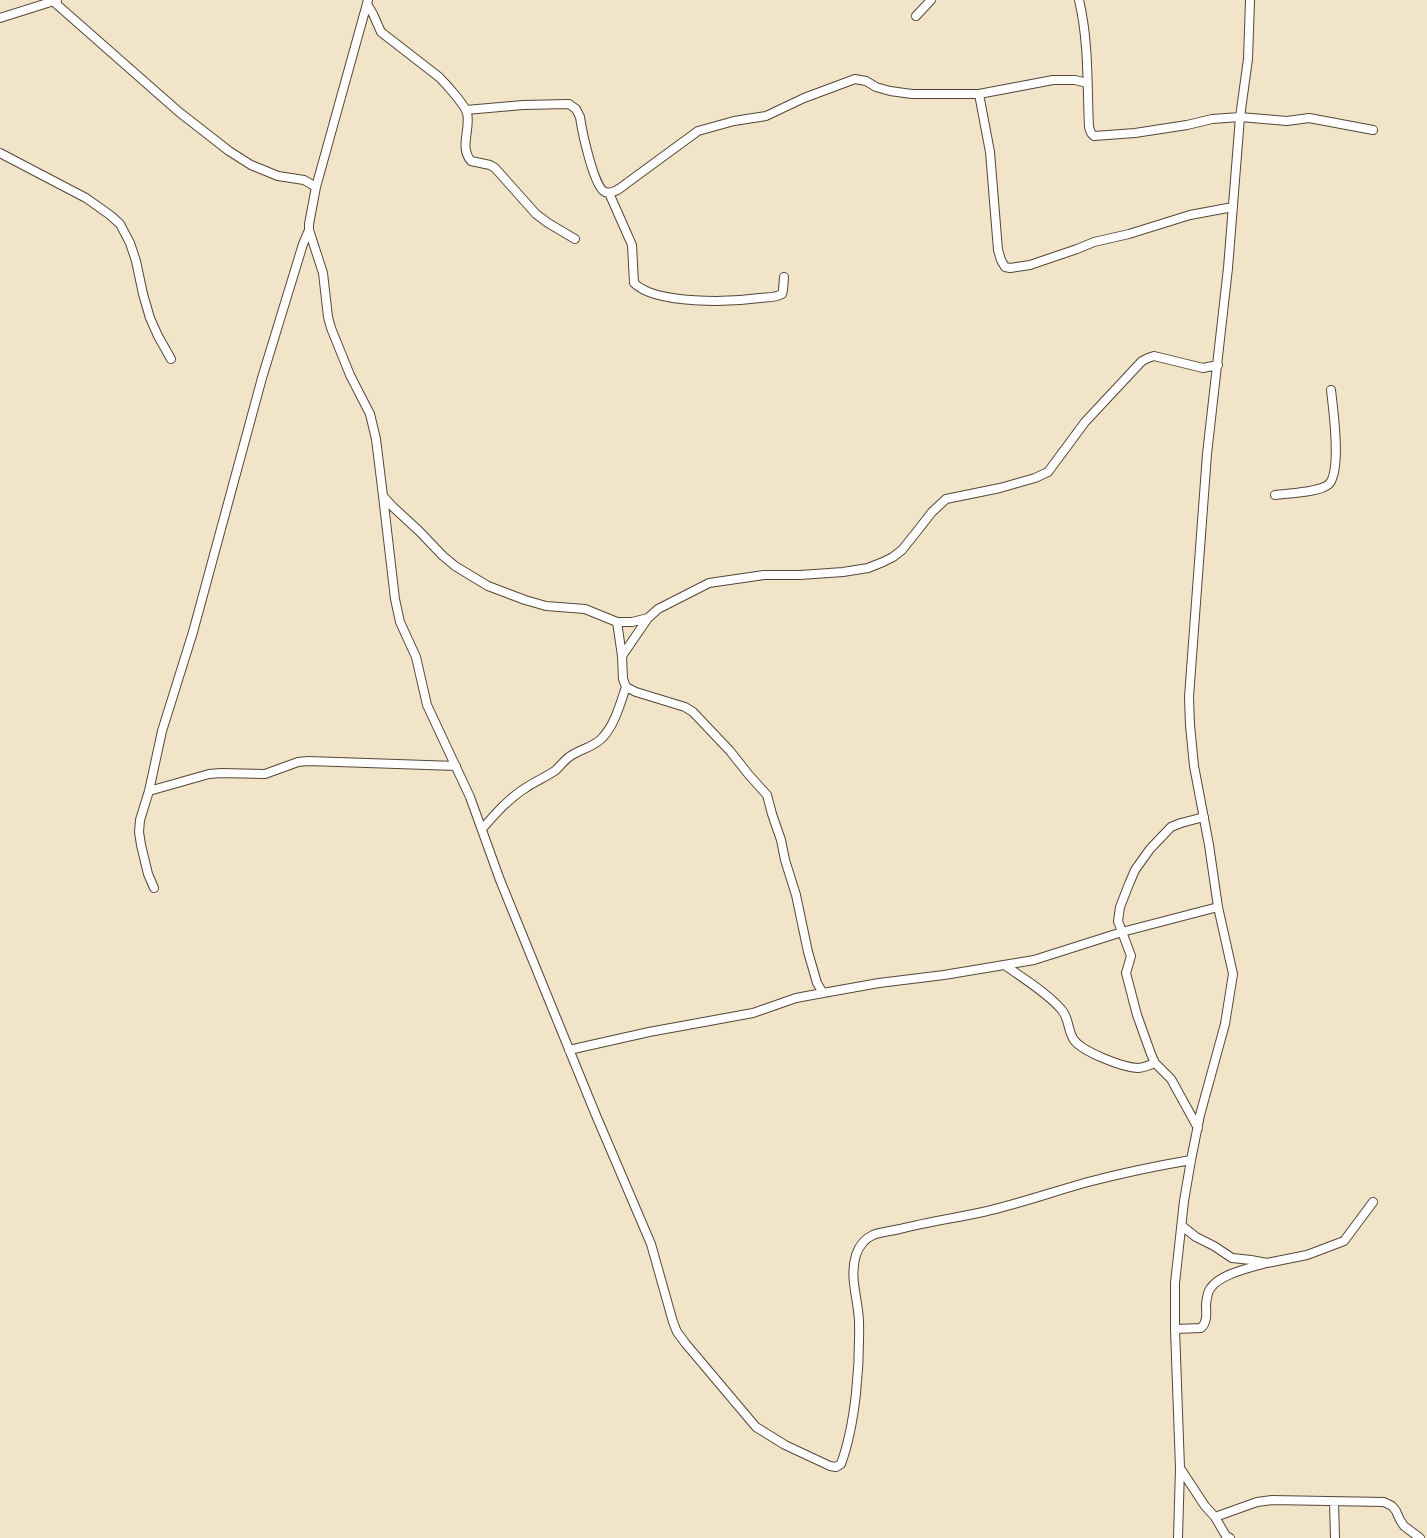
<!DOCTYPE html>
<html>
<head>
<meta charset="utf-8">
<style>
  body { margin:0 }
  canvas { display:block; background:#f1e4c8 }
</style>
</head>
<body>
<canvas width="1427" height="1538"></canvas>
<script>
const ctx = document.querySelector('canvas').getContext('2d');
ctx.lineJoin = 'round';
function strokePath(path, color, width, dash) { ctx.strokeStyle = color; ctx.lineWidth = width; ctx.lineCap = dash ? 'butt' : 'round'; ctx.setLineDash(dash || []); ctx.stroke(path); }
const minor = new Path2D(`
  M368 0 316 187 309 224V230L323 273 328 317 331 328 350 375 370 414 376 439 383 496 393 507 419 531 443 556 455 566 488 586 525 600 546 606 585 609 617 622H632L648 618 658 609 709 583 764 575H800L843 572 868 568 883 562 893 557 902 550 918 530 932 512 946 499 1000 488 1035 478 1048 472 1085 422 1142 361 1148 358 1154 356 1203 368 1218 365
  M1079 0C1089 42 1087 85 1089 127L1091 133 1094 136 1135 133 1187 125 1212 119 1240 117 1287 121 1309 118 1373 130
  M54 2 179 112 229 151 251 165 278 176 304 180 316 187
  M367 4 373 14 381 32 439 77C446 84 465 105 467 113 471 129 459 147 471 161L490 165 495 168 536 214 548 223 575 239
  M916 16 931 0
  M0 18 57 0
  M979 94 990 152 998 250 1001 260 1005 267 1010 268 1030 265 1077 249 1094 242 1129 234 1190 215 1233 207
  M466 110 523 105 569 104 576 109 580 117C582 131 594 188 605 192 613 195 622 187 627 183L698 131 734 121 766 116 804 98 855 79 866 81 876 87 890 91 912 94H979L1053 80H1075L1087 83
  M0 153 86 198 110 215 120 224 130 243 136 261 143 294 150 318 158 336 171 359
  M609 193 632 245 634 283C656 305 731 302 760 298 767 297 775 298 782 294L783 290 784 277
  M1275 495C1288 493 1319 493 1329 484 1342 470 1333 408 1331 390
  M383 496 395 599 400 622 416 657 427 705 470 797 500 880 595 1113 651 1244 673 1322 677 1332 686 1344 756 1427 785 1445 830 1466 836 1467 841 1464C856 1423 860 1364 859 1321 858 1298 849 1277 856 1255 859 1246 864 1239 873 1235 881 1232 891 1231 900 1229 927 1222 955 1218 983 1212 1018 1204 1052 1192 1088 1182 1122 1173 1156 1166 1191 1160
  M617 622 622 656 623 679 626 687 636 692 685 707 693 712 730 751 749 775 767 795 772 814 781 840 785 860 796 895 808 952 817 983 823 993
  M622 656 648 618
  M149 791 209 774 221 773 265 774 298 762 308 761 456 766
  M482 829C495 814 509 798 527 787 536 781 546 777 556 770 560 766 564 761 569 757 580 749 595 747 603 737 615 724 620 704 626 687
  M154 888 148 874 141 845 139 832 140 820 149 791 162 731 193 632 262 378 303 244 309 230
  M1006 966C1024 979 1046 992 1061 1009 1070 1019 1067 1030 1074 1040 1083 1052 1122 1067 1137 1068 1143 1068 1150 1065 1155 1063
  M569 1050 649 1032 753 1013 796 998 823 993 879 983 944 975 1034 960 1122 932 1218 907
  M1198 1128 1171 1079 1155 1063 1151 1054 1137 1015 1126 973 1131 956 1118 921 1120 907 1129 884 1135 870 1150 849 1171 827 1181 823 1204 817
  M1182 1226 1196 1237 1214 1246 1232 1258 1251 1260 1267 1263 1307 1255 1344 1241 1373 1202
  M1175 1329 1201 1328C1208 1322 1206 1312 1206 1304 1207 1299 1207 1293 1210 1289 1219 1274 1250 1268 1266 1263
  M1180 1468 1205 1506 1215 1517 1226 1536 1230 1538
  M1334 1502 1335 1538
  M1215 1517 1257 1502 1272 1500 1384 1502 1392 1506 1396 1511 1400 1520 1404 1526 1420 1538
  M1178 1538 1180 1468 1175 1329V1283L1184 1201 1191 1160 1200 1115 1225 1024 1233 974 1218 907 1209 845 1194 766 1190 725 1189 697 1207 454 1228 268 1240 117 1248 59 1250 0`);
strokePath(minor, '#564638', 10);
strokePath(minor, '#fff', 8);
</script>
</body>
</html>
